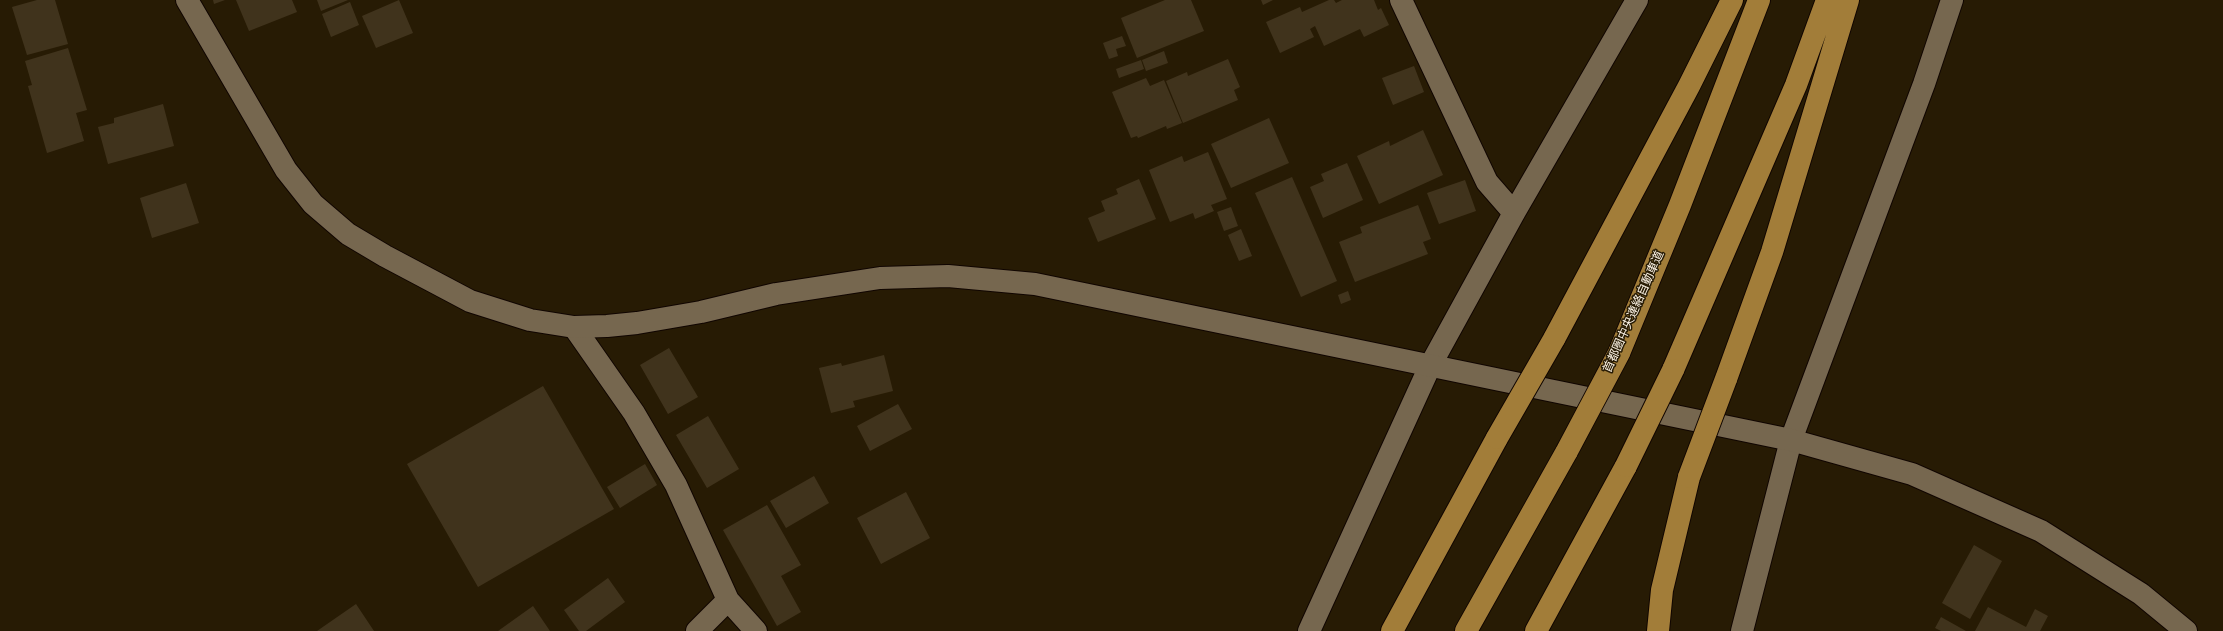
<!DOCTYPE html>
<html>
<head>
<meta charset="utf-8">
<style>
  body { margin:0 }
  canvas { display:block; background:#271b04 }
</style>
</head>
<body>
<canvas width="2223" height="631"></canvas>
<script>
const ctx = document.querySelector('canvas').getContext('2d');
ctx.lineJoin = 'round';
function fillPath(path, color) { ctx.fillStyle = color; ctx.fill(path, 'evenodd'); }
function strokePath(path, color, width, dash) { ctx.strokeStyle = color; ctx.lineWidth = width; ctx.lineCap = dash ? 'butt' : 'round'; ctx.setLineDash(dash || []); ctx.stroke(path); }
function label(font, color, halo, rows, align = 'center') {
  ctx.font = font + ' "DM Sans","Noto Sans JP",sans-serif'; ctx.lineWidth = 3; ctx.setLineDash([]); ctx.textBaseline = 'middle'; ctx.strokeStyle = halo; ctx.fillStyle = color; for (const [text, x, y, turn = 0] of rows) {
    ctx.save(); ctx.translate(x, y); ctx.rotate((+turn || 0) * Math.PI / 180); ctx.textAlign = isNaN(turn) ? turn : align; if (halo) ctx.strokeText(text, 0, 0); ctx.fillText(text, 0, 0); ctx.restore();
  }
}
fillPath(new Path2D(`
  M37 0H55L68 44 27 55 12 7Z
  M213 0H225L214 4Z
  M236 0H292L297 12 249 31Z
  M317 0H348L321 11Z
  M399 0 413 33 376 48 362 16Z
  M1165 0H1191L1204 31 1137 58 1121 18Z
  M1261 0H1273L1263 5Z
  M1329 0H1334L1336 3 1342 0H1374L1378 10 1381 8 1389 25 1364 37 1360 29 1324 46 1315 26 1310 29 1314 37 1280 53 1266 22 1300 7 1302 12Z
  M350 2 359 25 331 37 322 14Z
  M1122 36 1126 46 1116 49 1118 56 1109 59 1103 43Z
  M68 48 87 110 76 113 84 141 47 153 28 86 32 85 25 61Z
  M1164 51 1168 63 1146 71 1142 60Z
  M1228 59 1240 87 1234 90 1238 100 1183 123 1166 81 1187 72 1188 76Z
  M1141 60 1144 69 1119 78 1116 69Z
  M1414 66 1424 92 1393 105 1382 78Z
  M1146 78 1150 86 1164 80 1182 123 1167 129 1166 126 1138 138 1137 136 1131 138 1112 92Z
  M163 104 174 146 108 164 98 127 114 123V118Z
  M1269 118 1289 163 1231 188 1211 144Z
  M1423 130 1443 175 1379 204 1357 156 1389 141 1390 146Z
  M1208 152 1227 199 1211 205 1214 211 1195 219 1193 213 1170 222 1149 170 1182 156 1184 162Z
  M1347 163 1363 200 1323 218 1310 187 1324 181 1321 174Z
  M1292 177 1337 281 1301 297 1255 193Z
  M1139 179 1156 219 1098 242 1088 218 1105 211 1101 201 1118 194 1116 189Z
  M1465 180 1476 211 1439 224 1427 193Z
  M186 183 199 223 152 238 140 198Z
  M1418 205 1431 239 1423 242 1428 254 1355 282 1339 242 1362 233 1360 227Z
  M1231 207 1238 226 1224 231 1217 212Z
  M1241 229 1252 256 1239 261 1228 235Z
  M1348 291 1351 300 1341 304 1338 295Z
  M669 348 698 397 668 414 640 365Z
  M884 355 893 391 853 401 855 407 831 413 819 368 841 363 842 366Z
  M543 386 614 509 478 587 407 464Z
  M898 404 912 429 870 451 857 426Z
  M708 416 739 469 707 488 676 435Z
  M645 464 657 485 620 508 607 487Z
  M814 476 829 503 786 528 770 501Z
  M906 492 930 538 881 564 857 518Z
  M767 505 801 565 781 576 801 612 777 626 723 530Z
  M1974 545 2002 561 1970 619 1942 603Z
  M608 578 625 602 586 631H579L564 610Z
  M356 604 374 631H317Z
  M533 606 550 631H498Z
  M1988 607 2026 627 2035 609 2048 616 2040 631H1975Z
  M1941 617 1966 631H1941L1935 628Z`), '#40331c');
const minor = new Path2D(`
  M1401 0 1487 182 1514 213
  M574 327 634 413 676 485 728 600 756 631
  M697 631 728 600
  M1309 631 1430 366 1514 213 1637 0
  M1742 631 1791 440 1924 84 1952 0`);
const tertiary = new Path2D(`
  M187 0 286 170 313 204 348 234 385 256 470 301 530 320 574 327 607 326 637 323 701 312 776 294 880 278 948 276 1035 284 1791 440 1912 474 2041 531 2141 594 2186 631`);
const motorway = new Path2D(`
  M1554 339 1689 86 1732 0
  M1619 353 1680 205 1759 0
  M1673 370 1796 85 1827 0
  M1726 379 1772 252 1848 0
  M1392 631 1497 438
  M1466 631 1567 451
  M1536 631 1626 466
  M1658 631 1662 590 1689 477`);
strokePath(minor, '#100500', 24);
strokePath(tertiary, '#100500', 24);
strokePath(motorway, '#100500', 24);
strokePath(minor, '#76674f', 22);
strokePath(tertiary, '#76674f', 22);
strokePath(motorway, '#a27d39', 22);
const motorwayBridge = new Path2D(`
  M1497 438 1554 339
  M1567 451 1619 353
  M1626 466 1673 370
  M1689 477 1726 379`);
strokePath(motorwayBridge, '#100500', 24, []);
strokePath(motorwayBridge, '#a27d39', 22);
label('12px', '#fbf2e4', '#271b04', [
  ["首都圏中央連絡自動車道",1634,312,-66]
]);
</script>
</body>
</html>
